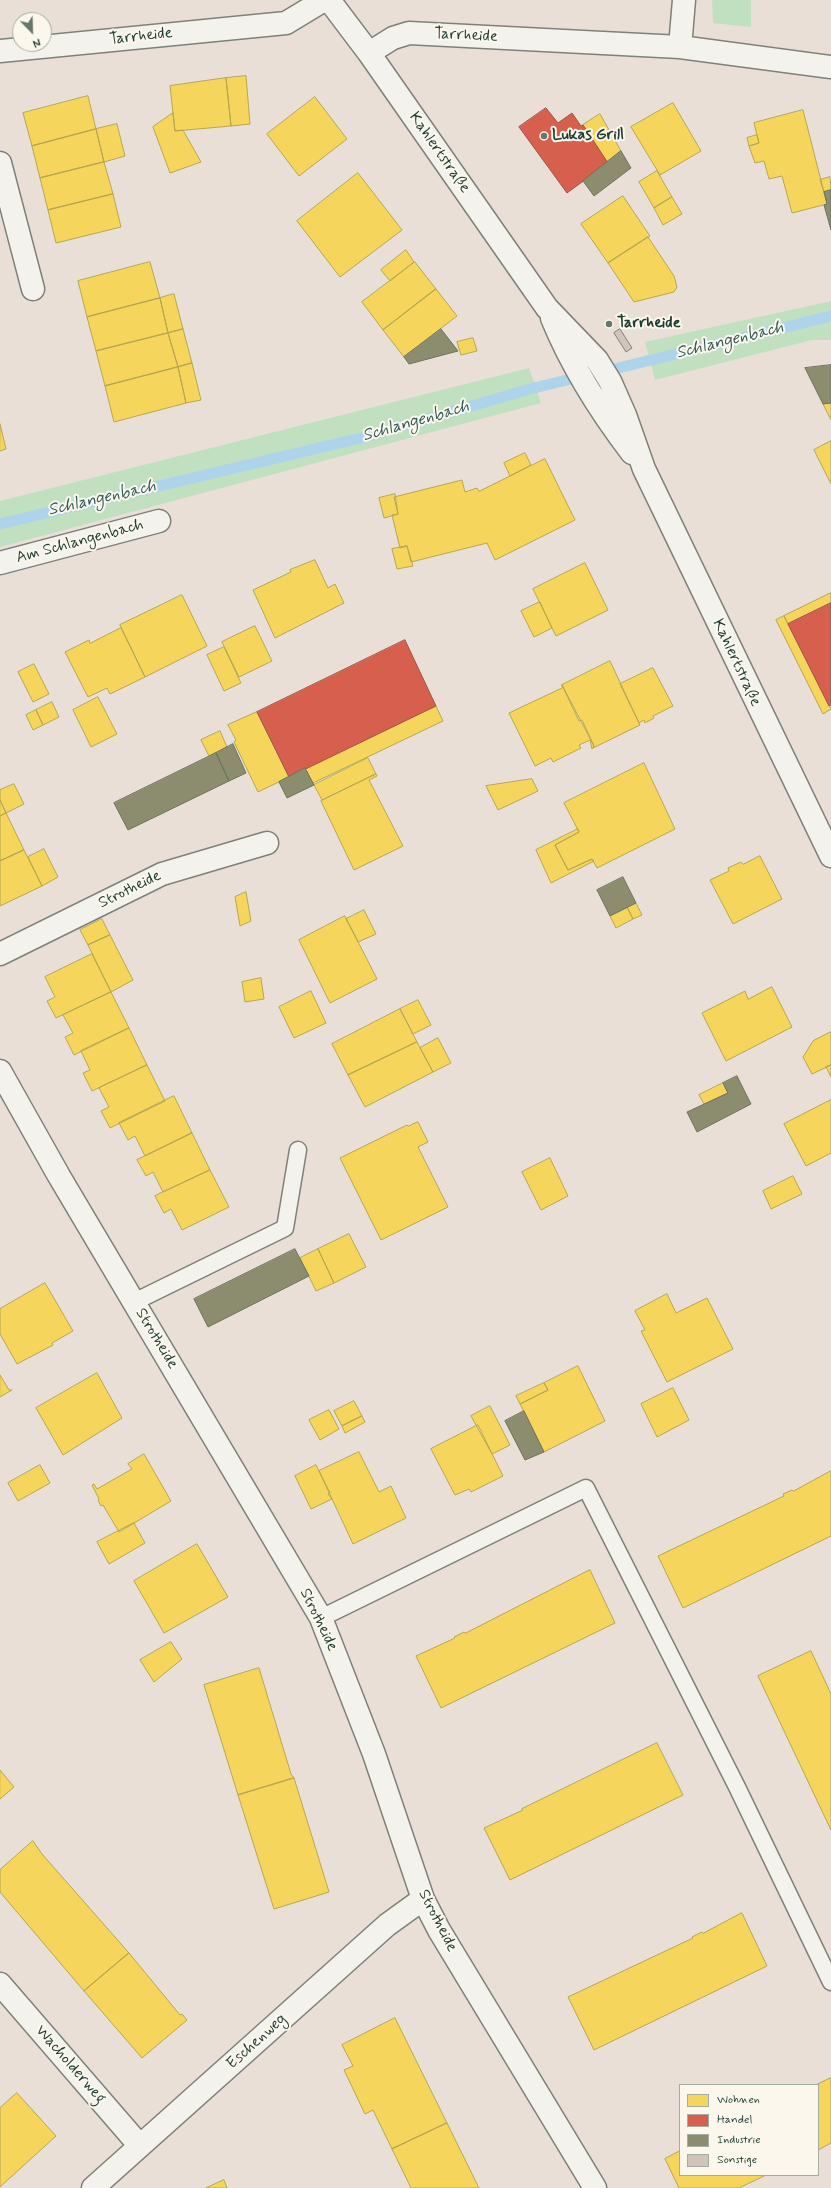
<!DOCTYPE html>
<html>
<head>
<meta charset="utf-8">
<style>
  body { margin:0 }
  #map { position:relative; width:831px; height:2188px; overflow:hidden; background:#e9dfd7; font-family:Mynerve,sans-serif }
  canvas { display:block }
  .legend { position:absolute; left:679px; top:2084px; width:140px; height:92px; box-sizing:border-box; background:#fbf7ec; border:1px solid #a3ada2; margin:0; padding:5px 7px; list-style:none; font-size:12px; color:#1f3d34 }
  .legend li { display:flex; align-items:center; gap:8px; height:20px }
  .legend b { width:20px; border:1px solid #a3ada2 }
  .north { position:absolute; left:12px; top:12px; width:40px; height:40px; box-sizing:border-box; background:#fbf7ec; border:1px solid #a3ada2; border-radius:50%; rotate:157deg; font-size:11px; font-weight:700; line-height:16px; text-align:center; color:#1f3d34 }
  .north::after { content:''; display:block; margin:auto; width:14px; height:18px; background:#66766d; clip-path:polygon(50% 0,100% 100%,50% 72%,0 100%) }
</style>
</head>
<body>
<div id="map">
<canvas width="831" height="2188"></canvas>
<ul class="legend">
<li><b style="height:11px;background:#f6d55c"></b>Wohnen</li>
<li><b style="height:11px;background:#d6604d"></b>Handel</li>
<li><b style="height:11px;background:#8c8c6e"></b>Industrie</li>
<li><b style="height:11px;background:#d2c4bc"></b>Sonstige</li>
</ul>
<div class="north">N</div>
</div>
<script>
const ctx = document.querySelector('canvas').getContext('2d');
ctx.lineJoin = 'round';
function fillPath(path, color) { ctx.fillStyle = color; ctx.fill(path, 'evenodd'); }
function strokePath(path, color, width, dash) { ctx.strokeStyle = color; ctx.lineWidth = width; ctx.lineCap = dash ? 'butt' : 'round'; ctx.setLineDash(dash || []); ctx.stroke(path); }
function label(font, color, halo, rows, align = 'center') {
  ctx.font = font + ' Mynerve,sans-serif'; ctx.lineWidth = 4; ctx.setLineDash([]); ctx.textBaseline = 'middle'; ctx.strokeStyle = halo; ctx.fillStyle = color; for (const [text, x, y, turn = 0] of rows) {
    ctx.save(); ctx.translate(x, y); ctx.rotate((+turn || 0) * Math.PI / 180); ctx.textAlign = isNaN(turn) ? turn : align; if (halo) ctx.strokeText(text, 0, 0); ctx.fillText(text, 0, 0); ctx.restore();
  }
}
fillPath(new Path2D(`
  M712 0H751V27L713 23Z
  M831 301V340H812L655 380 645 342Z
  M529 368 541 403 0 547V501Z`), '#c0e0bf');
const homes = new Path2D(`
  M246 76 250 124 231 126 226 78Z
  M226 78 231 126 175 131 170 86Z
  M88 96 96 129 32 146 23 113Z
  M315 97 347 139 299 176 267 134Z
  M673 103 701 151 660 175 631 127Z
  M803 110 827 204 792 213 782 176 769 179 764 161 755 163 749 146 759 143 754 123Z
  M173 113 175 131 183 130 201 162 170 173 153 127Z
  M600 114 621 151 607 162 583 125Z
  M117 124 125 156 104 162 96 129Z
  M96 129 104 162 40 178 32 146Z
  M757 135 759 143 749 146 747 138Z
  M104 162 113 194 48 210 40 178Z
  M657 171 672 197 654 208 639 182Z
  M358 173 402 230 340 277 297 221Z
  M830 177 831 190 824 192 820 180Z
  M113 194 121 227 56 243 48 210Z
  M623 196 650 236 608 263 581 224Z
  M672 197 682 214 663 225 654 208Z
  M648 237 674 276 677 287 674 292 634 302 608 263Z
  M406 250 414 262 390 281 381 270Z
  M150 262 160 298 87 317 78 281Z
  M415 262 436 289 383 330 362 302Z
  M436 289 457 316 404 357 383 330Z
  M174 294 183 329 168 333 160 298Z
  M160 298 168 333 96 351 87 317Z
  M183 329 192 363 178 367 168 333Z
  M168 333 178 367 105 386 96 351Z
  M473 338 477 351 461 355 457 342Z
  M192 363 201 400 186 403 178 367Z
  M178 367 186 403 114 422 105 386Z
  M831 403V420L823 404Z
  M0 424 6 449 0 451Z
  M831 441V484L814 450Z
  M525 453 531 465 510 476 504 463Z
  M545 459 575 520 495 560 487 543 411 562 407 546 400 548 392 515 398 514 394 497 462 480 465 492 477 488 479 491Z
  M395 494 398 514 384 518 379 498Z
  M407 546 413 566 397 569 392 549Z
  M315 560 328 588 335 584 344 603 275 638 253 590 291 572 290 570Z
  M585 563 608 610 556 636 533 589Z
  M831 593V603L788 624 784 616Z
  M182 595 207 646 145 677 120 625Z
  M540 602 552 628 534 637 521 611Z
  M784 616 831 709 823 714 776 620Z
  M255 626 272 661 239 677 222 642Z
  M121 628 145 677 110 694 107 688 88 697 65 652 89 640 90 643Z
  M224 647 241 683 224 691 207 655Z
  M610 661 640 725 593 748 594 746 582 720 579 721 562 685Z
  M34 664 49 694 33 702 18 672Z
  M653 668 673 706 653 716 654 718 645 723 644 720 639 723 620 684Z
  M562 685 594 746 592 749 590 740 579 745 581 748 553 762 551 758 535 766 509 713 562 688Z
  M98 697 117 734 91 747 73 710Z
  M52 702 59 717 43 725 36 710Z
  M436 706 443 721 313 783 305 768Z
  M36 710 43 725 33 730 26 715Z
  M257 712 289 777 258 792 234 742 236 740 228 725Z
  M220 731 227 747 209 756 201 740Z
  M368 758 376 774 322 800 314 785Z
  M644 763 675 829 597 868 592 859 568 870 555 845 579 832 564 803Z
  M376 774 377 776 369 780 403 846 354 870 321 801Z
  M532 779 538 791 498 810 486 786Z
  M14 784 24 804 6 813 0 800V790Z
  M0 800 6 813 0 816Z
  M6 813 24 850 0 861V816Z
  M578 829 579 832 555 845 568 870 592 859 594 861 551 883 536 850Z
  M44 849 58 877 42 886 28 857Z
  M24 850 42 886 0 906V861Z
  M760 856 782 899 733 924 710 880 729 871 728 868 741 862 743 864Z
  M246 892 251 921 240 926 235 897Z
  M636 903 642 915 633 919 627 907Z
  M627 907 633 919 616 928 610 916Z
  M364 910 376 934 358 942 346 919Z
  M345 916 377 979 330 1003 299 940Z
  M102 919 110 935 88 945 80 930Z
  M110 935 133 980 111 992 88 945Z
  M92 954 111 992 56 1018 47 1001 55 997 45 977Z
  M261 978 264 999 245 1002 242 982Z
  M772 987 792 1027 726 1061 702 1013 745 991 748 999Z
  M311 991 326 1023 294 1038 279 1007Z
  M111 992 129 1028 74 1055 65 1037 73 1033 63 1015Z
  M418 1000 431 1025 413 1034 400 1009Z
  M400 1009 417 1042 348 1075 332 1044Z
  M129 1028 147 1065 92 1091 83 1073 90 1070 81 1051Z
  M831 1032V1065L812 1074 803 1057 813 1041Z
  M438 1038 451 1063 433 1072 420 1048Z
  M417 1042 433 1072 365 1107 348 1075Z
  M147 1065 165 1101 110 1128 101 1111 109 1107 99 1088Z
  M831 1065V1077L826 1067Z
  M723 1083 728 1093 704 1104 699 1095Z
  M174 1096 192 1133 145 1156 135 1136 128 1140 119 1123Z
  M831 1100V1153L806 1166 784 1124Z
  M418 1122 428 1142 418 1147 448 1207 381 1240 340 1158 407 1125 408 1126Z
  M192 1133 210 1170 163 1192 153 1172 146 1176 137 1160Z
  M550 1158 568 1196 541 1210 522 1172Z
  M210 1170 229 1207 182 1230 171 1209 164 1213 155 1196Z
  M793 1176 802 1194 771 1209 763 1191Z
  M349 1234 366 1267 334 1283 318 1249Z
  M318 1249 334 1283 316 1291 300 1258Z
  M45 1283 73 1331 52 1343 53 1345 17 1364 0 1334V1309Z
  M667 1294 676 1313 707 1298 733 1349 667 1382 641 1331 645 1330 635 1311Z
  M578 1366 605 1421 544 1452 520 1404 548 1390 544 1383Z
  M97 1373 122 1418 63 1455 36 1408Z
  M0 1375 9 1390H12L0 1397Z
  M544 1383 548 1390 520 1404 516 1396Z
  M673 1388 689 1420 657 1437 641 1404Z
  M354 1401 362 1416 342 1426 334 1411Z
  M490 1406 510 1445 492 1454 471 1416Z
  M329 1410 339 1429 320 1440 309 1420Z
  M362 1416 365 1422 345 1433 342 1426Z
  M478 1425 503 1476 471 1492 469 1489 455 1495 431 1449Z
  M359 1452 379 1492 391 1486 406 1518 353 1544 319 1471Z
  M144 1454 171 1501 119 1532 103 1505 101 1506 98 1500 99 1499 92 1485 94 1484 97 1489 132 1469 128 1464Z
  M40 1465 50 1483 18 1501 8 1483Z
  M316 1465 330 1493 328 1494 332 1499 311 1509 295 1476Z
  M831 1471V1536L683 1608 658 1556 784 1496 783 1494 792 1490 793 1491Z
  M134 1523 145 1543 109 1564 97 1542Z
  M197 1544 228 1597 164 1633 134 1581Z
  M590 1570 615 1623 441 1708 416 1656 455 1638 454 1637 464 1632 465 1633Z
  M171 1642 182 1659 154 1682 140 1660Z
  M811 1651 831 1694V1830L758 1676Z
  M259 1668 291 1774 294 1778 238 1795 204 1685Z
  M657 1743 683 1795 510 1880 484 1828 523 1810 522 1809Z
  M0 1770 14 1787 0 1799Z
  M294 1778 329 1892 274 1909 238 1795Z
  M33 1841 42 1854 129 1953 84 1991 0 1892V1870Z
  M742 1913 767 1966 594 2050 568 1997 693 1938 692 1937 702 1932 703 1933Z
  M129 1953 180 2015 182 2014 187 2020 142 2058 84 1991Z
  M395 2018 447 2123 392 2149 373 2110 365 2114 344 2070 353 2066 342 2045Z
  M831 2078V2143L818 2150V2085H816Z
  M17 2093 56 2136 0 2187V2108Z
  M447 2123 479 2188H411L392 2149Z
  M680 2151V2175H766L739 2188H679L665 2159Z
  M224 2180 227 2188H206Z`);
fillPath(homes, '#f6d55c');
strokePath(homes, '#b6a750', 1);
const shops = new Path2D(`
  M546 108 558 123 572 113 581 126 583 125 608 163 567 193 519 127Z
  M831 603V705L829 706 788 624Z
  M405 640 436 706 289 777 257 712Z`);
fillPath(shops, '#d6604d');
strokePath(shops, '#9f5646', 1);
const industry = new Path2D(`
  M621 151 631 168 594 196 583 181Z
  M831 190V230L824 205 827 204 824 192Z
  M441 329 458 351 409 364 404 357Z
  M831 365V403L823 404 805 368Z
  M233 744 246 773 229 781 216 753Z
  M216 753 229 781 128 830 114 803Z
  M305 768 314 785 287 798 279 782Z
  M623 877 636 903 610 916 597 890Z
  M737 1076 751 1104 697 1132 687 1112 728 1093 723 1083Z
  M295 1249 309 1276 208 1327 194 1299Z
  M524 1411 544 1452 525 1460 505 1421Z`);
fillPath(industry, '#8c8c6e');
strokePath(industry, '#6b745d', 1);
strokePath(new Path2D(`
  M602 372 831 316
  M0 524 369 436 530 389 583 376`), '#aed4ec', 11);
const building = new Path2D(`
  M620 329 632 348 626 352 614 333Z`);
fillPath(building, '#d2c4bc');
strokePath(building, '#7f807b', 1);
const service = new Path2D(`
  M134 1302 285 1228 298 1150
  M321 1618 586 1488 737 1787 831 1982`);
const minor = new Path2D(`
  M329 0 369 53 547 308 597 360 610 381 625 415 644 469 831 856
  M680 47 684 0
  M0 51 286 23 324 0
  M369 53 393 38 409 33 680 47 831 67
  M0 163 33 289
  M552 318C572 367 600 411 632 453
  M0 563 159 521
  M0 954 162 874 267 843
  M0 1071 59 1176 321 1618 374 1754 423 1899 439 1930 595 2188
  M0 1984 140 2146
  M93 2188 387 1925 423 1899`);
strokePath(service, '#7f807b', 19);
strokePath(minor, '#7f807b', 25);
strokePath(service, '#f4f2ed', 16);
strokePath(minor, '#f4f2ed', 22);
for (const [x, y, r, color] of [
  [544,136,4,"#66766d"],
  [609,324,4,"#66766d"]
]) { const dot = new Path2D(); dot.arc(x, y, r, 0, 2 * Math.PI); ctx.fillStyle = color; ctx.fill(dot); strokePath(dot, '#fbf7ec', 1.5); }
label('16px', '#1f3d34', '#fbf7ec', [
  ["Tarrheide",466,36,3],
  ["Tarrheide",141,37,-6],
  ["Kahlertstraße",439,153,55],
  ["Am Schlangenbach",80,542,-15],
  ["Kahlertstraße",736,663,65],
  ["Strotheide",130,890,-26],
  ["Strotheide",156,1339,59],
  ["Strotheide",318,1620,64],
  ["Strotheide",437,1921,63],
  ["Eschenweg",257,2042,-42],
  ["Wacholderweg",70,2065,49]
]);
label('bold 16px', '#1f3d34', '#fbf7ec', [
  ["Lukas Grill",552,136],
  ["Tarrheide",617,324]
], 'left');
label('italic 17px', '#375a5b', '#fbf7ec', [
  ["Schlangenbach",730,341,-14],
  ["Schlangenbach",416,422,-16],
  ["Schlangenbach",102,499,-13]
]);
</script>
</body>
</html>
